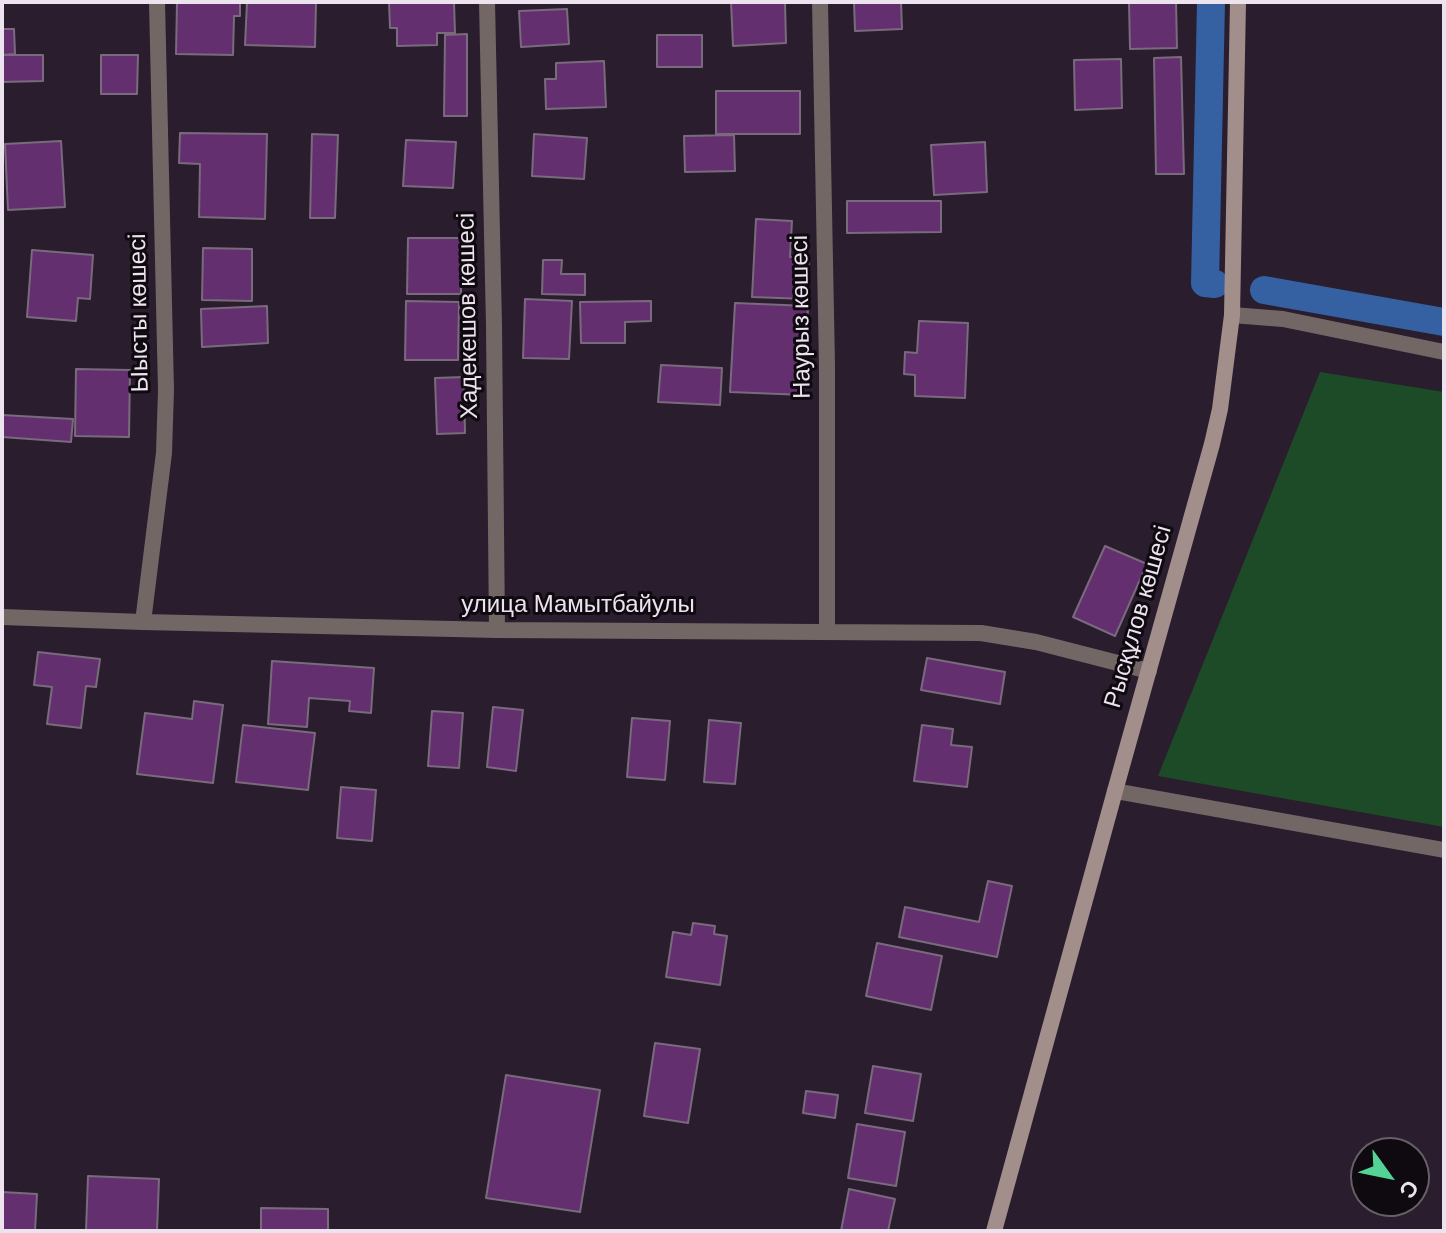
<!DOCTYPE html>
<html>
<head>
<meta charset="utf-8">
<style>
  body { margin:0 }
  #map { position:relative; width:1446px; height:1233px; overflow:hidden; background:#2a1d2d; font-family:"DM Sans",sans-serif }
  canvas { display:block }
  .frame { position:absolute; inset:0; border:4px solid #ece3ee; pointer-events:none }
  .north { position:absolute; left:1350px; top:1137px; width:80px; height:80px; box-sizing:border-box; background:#0f0910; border:2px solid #676069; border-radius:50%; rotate:123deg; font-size:22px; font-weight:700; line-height:32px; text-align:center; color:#ece3ee }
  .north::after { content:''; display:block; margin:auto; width:28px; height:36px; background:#53d396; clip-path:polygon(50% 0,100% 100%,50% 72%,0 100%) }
</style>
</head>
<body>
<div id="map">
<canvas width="1446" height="1233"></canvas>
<div class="frame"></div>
<div class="north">С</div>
</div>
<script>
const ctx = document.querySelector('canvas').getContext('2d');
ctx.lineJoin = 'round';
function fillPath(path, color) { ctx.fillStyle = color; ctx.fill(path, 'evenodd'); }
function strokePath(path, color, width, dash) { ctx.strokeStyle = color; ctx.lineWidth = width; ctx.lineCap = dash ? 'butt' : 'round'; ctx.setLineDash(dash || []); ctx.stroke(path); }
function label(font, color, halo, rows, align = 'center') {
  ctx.font = font + ' "DM Sans",sans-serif'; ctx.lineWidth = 6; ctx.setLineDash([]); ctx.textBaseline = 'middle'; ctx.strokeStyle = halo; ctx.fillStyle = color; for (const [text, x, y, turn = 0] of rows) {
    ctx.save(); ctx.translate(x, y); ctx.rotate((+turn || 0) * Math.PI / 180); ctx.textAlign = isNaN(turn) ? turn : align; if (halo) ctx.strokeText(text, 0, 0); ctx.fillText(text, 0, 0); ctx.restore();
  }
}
fillPath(new Path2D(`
  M1320 372 1444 392V827L1158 776Z`), '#1d4b28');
strokePath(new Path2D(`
  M1211 2 1205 283 1215 284
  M1264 290 1444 322`), '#3561a3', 28);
const building = new Path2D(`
  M177 2H240V16H234L233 55 176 54Z
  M247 2H316L315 47 245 45Z
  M389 2H454L455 33H437V45L397 46V28H390Z
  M731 2H785L786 43 733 46Z
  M854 2H901L902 29 855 31Z
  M1129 2H1176L1177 48 1130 49Z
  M567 9 569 44 521 47 519 11Z
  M2 29H14L15 54 2 55Z
  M467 34V116H444L445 35Z
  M657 35H702V67H657Z
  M2 55H43V81L2 82Z
  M101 55H138L137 94H101Z
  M1181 57 1184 174H1156L1154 58Z
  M1121 59 1122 108 1075 110 1074 60Z
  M604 61 606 107 546 109 545 79H556V63Z
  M716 91H800V134H716Z
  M180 133 267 134 265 219 199 217 200 164 179 163Z
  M312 134 338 135 335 218H310Z
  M534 134 587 138 584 179 532 176Z
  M734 135 735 171 685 172 684 136Z
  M406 140 456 142 453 188 403 186Z
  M61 141 65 207 8 210 5 144Z
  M985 142 987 192 934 195 931 145Z
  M847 201H941V232L847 233Z
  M756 219 792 221 790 257 809 258 807 299 752 297Z
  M408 238H461V294H407Z
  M203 248 252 249V301L202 300Z
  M32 250 93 255 90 299 78 298 76 321 27 317Z
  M543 260H562L561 274H585V295L542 294Z
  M525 299 572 301 569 359 523 358Z
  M406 301 459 302 458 360H405Z
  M651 301V321L625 322V343H581L580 302Z
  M735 303 808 306 804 395 730 392Z
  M267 306 268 343 202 347 201 309Z
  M919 321 968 323 965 398 915 396V375L904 374 905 352 917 353Z
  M661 365 722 368 720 405 658 402Z
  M76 369 130 370 129 437 75 436Z
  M464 377 465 433 437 434 435 378Z
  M2 415 73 419 71 442 2 437Z
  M1105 546 1147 564 1115 636 1073 617Z
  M38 652 100 659 96 687 86 686 81 728 47 724 52 687 34 685Z
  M927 658 1005 672 1000 704 921 690Z
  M272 661 374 668 371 713 349 711 350 701 309 698 307 727 268 724Z
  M194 701 223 705 213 783 137 774 145 713 192 719Z
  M493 707 523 710 516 771 487 767Z
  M432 711 463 713 459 768 428 766Z
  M632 718 670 721 665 780 627 777Z
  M709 720 741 723 735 784 704 782Z
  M243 725 315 733 308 790 236 782Z
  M922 725 953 729 951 745 972 747 967 787 914 781Z
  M341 787 376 790 372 841 337 838Z
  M988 881 1012 886 997 957 899 937 905 907 979 922Z
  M693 923 715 926 714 934 727 936 720 985 666 977 673 932 691 935Z
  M877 943 942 956 931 1010 866 996Z
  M655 1043 700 1049 688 1123 644 1116Z
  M873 1066 921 1074 913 1121 865 1113Z
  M506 1075 600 1090 580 1212 486 1198Z
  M806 1091 838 1095 835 1118 803 1113Z
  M857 1124 905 1132 896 1186 848 1178Z
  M88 1176 159 1179 157 1231H86Z
  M849 1189 895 1199 888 1231H841Z
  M2 1192 37 1194 35 1231H2Z
  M261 1208 328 1209V1231H261Z`);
fillPath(building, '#632f6f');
strokePath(building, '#796a7d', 2);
strokePath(new Path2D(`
  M487 2 494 326 497 630
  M820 2 827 365V631
  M1232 315 1283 319 1444 352
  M2 617 143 622 497 630 981 633 1036 642 1149 671
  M143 622 164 453 166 390 157 2
  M1115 791 1444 850`), '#736766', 16);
strokePath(new Path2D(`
  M994 1231 1115 791 1212 444 1220 409 1232 315 1238 2`), '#a28f8c', 16);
label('24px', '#ece3ee', '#0f0910', [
  ["Ыысты көшесі",140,313,-91],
  ["Хадекешов көшесі",469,316,-91],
  ["Наурыз көшесі",802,317,-91],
  ["улица Мамытбайулы",578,606],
  ["Рысқұлов көшесі",1139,617,-74]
]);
</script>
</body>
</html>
